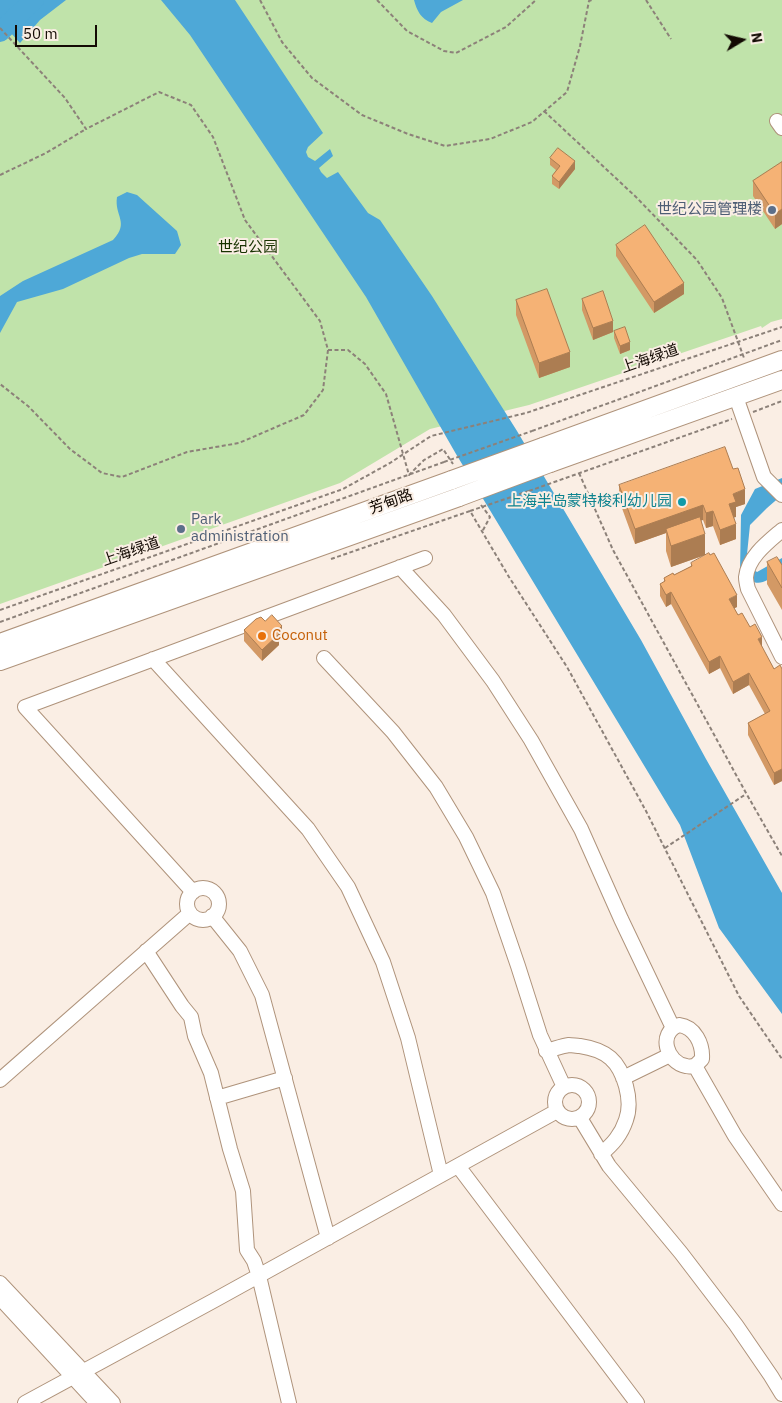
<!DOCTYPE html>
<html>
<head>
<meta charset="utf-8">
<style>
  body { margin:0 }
  #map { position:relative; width:782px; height:1403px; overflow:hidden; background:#faeee4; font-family:"IBM Plex Sans",sans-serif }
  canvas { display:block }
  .north { position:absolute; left:717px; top:15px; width:50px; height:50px; -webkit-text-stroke:4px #faeee4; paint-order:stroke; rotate:81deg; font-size:14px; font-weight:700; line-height:20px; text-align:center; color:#130a03 }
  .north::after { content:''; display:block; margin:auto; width:18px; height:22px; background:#130a03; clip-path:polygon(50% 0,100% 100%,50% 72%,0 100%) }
  .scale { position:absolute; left:15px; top:25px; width:82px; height:22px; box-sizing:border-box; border:2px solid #130a03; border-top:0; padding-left:6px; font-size:15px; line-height:18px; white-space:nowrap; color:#130a03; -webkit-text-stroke:4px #faeee4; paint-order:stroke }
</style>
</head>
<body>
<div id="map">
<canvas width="782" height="1403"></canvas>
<div class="north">N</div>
<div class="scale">50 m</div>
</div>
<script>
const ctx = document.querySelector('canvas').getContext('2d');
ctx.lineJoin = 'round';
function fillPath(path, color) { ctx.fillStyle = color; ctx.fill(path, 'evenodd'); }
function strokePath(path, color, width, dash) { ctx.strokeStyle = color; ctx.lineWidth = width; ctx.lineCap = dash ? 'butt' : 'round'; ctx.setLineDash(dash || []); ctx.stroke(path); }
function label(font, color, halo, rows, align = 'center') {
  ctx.font = font + ' "IBM Plex Sans","Noto Sans SC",sans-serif'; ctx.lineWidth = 4; ctx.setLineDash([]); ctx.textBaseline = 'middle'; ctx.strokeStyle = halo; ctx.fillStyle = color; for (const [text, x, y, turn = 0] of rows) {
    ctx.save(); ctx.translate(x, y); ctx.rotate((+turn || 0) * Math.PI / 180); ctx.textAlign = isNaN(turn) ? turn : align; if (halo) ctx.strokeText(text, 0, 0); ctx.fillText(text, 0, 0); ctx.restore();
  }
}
fillPath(new Path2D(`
  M0 0H782V319L771 322 762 328 761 326 529 405 430 429 340 483 0 604Z`), '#c0e3aa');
fillPath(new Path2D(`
  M0 0H66L40 20 20 43 0 21Z
  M161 0H235L323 133 308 147 306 152 308 157 315 161 330 149 333 156 319 168 321 172 327 178 338 172 368 213 380 220 432 296 517 431 641 640 706 759 782 893V1014L719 928 680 825 456 454 366 297 190 35Z
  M414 0H463L441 12 432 23C421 19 417 11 414 0Z
  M127 192 137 195 177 231 181 245 175 254H142L129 258 63 289 17 302 0 333V296L23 281 113 240C130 222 114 216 117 197Z
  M782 478V495L767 508 750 525 746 564 757 572 782 558V572C761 583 759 589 740 573L741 515 755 489Z`), '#4ea8d7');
strokePath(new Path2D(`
  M0 32 34 0`), '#4ea8d7', 20);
const minor = new Path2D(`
  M777 121 782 128
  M736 397 764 477 782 495
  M782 530C768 542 748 557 746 577 746 580 747 585 748 589L782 657
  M400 567 444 615 493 681 531 740 581 829 621 919 673 1028
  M324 658 393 732 436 787 466 837 493 893 518 966 540 1035 564 1087
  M153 659 308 829 348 887 383 962 408 1038 441 1175
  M187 904a16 16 0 1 1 32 0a16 16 0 1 1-32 0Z
  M193 892 25 707 425 558
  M212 916 240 951 262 995 328 1238
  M146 951 182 1006 191 1017 195 1036 211 1073 230 1149 243 1191 247 1250 254 1261 259 1276 289 1403
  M679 1025C695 1027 703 1044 702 1059L695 1066C692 1066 689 1067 686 1066 667 1063 657 1033 679 1025Z
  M546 1051C554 1049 562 1046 569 1045 572 1045 577 1046 580 1046 607 1050 619 1061 626 1086 629 1097 630 1109 626 1120 621 1135 613 1144 601 1154
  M695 1066 735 1136 782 1204
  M623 1078 670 1055
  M0 1080 190 913
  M555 1102a17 17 0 1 1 34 0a17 17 0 1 1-34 0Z
  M217 1098 285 1078
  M580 1118 609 1166 681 1253 736 1325 771 1376 782 1394
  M458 1166 637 1403
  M0 1283 113 1403
  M0 1298 97 1403
  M25 1403 213 1301 557 1111`);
const major = new Path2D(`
  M543 447 782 360
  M550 463 782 380
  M0 643 452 480
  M0 661 459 497`);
strokePath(minor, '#af937b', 16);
strokePath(major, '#af937b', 20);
strokePath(new Path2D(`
  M260 0 282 42 312 78 362 115 408 134 445 146 490 139 532 122 567 92 580 46 589 1 592 0
  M377 0 407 31 444 51 456 53 506 27 536 0
  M646 0 671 39
  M0 28 65 98 86 129 159 92 191 105 213 137 245 220 320 321 328 350 323 390 304 415 239 443 187 452 122 477 102 473 70 449 28 406 0 384
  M544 111 636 197 697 260 722 298 744 358
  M0 175 46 153 86 129
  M328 350H348L365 364 386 394 409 475 424 460 443 449 453 464
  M753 412 782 401
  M532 431 782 340
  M579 473 613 550 746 793 782 856
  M529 491 732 419
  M481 505 490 517 482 532
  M331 559 470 511 509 577 567 667 646 811 739 996 782 1059
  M0 610 343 489 390 463 431 436 526 413 782 327
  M0 622 444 462
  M665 848 746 794`), '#8c8179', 2, [4, 2.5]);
strokePath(minor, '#fff', 14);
strokePath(major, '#fff', 18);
const majorBridge = new Path2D(`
  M452 480 543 447
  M459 497 550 463`);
strokePath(majorBridge, '#af937b', 20, []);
strokePath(new Path2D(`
  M444 462 532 431
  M470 511 529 491`), '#8c8179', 2, [4, 2.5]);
strokePath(majorBridge, '#fff', 18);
fillPath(new Path2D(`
  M550 158 575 169 559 189 552 184V176L556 170 550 165Z
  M782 162V224L775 229 753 196V181Z
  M616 245 684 294 654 313 616 256Z
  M582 299 613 332 593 340 582 310Z
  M516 300 570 367 539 378 516 315Z
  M614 331 630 350 620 354 614 338Z
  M619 485 745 504 736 507V517H734L736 539 720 545 713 526 706 528 703 520H701L705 555 671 567 666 551V533L635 544 619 500Z
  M767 562 782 565V610L767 584Z
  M691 563 737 607 734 608 738 615 750 627 774 669H782V781L774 785 748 735V723L765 714 749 685 733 694 720 668 709 674 671 604 666 607 660 596V584L664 582V578L674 575 691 566Z
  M244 630 282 637 279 640V645L262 661 244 641Z`), '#d39965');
fillPath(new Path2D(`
  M575 161V169L559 189V182Z
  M782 209V224L775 229V214Z
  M684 283V294L654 313V302Z
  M613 321V332L593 340V328Z
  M630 342V350L620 354V346Z
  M570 352V367L539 378V363Z
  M745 489V504L736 507V517L729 519V504L733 494Z
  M703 505V520L667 533 666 529V533L635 544V529Z
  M713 511V526L706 528V513Z
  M736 524V539L720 545V530Z
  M705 534V555L671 567V546Z
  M671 592V604L666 607V595Z
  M737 595V607L729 611V599Z
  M282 626V637L279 640V645L262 661V650L277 631Z
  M762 637V649L758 639Z
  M720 656V668L709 674V662Z
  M749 673V685L733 694V682Z
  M782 769V781L774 785V773Z`), '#ac7d52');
const building = new Path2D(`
  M558 148 575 161 559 182 552 176 560 166 550 158Z
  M782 162V209L775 214 753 181Z
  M645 225 684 283 654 302 616 245Z
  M547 289 570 352 539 363 516 300Z
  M603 291 613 321 593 328 582 299Z
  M625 327 630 342 620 346 614 331Z
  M725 447 733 469 738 468 745 489 733 494 736 502 729 504 736 524 720 530 713 511 706 513 703 505 635 529 619 485Z
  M700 517 705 534 671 546 666 529Z
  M709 553 710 555 714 553 737 595 729 599 738 615 742 613 750 627 755 624 762 637 758 639 774 669 780 665 782 669V769L774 773 748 723 770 711 749 673 733 682 720 656 709 662 671 592 666 595 660 584 665 581 664 578 673 573 674 575 692 566 691 563Z
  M777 557 782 565V588L767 562Z
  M272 615 282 626 277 631 279 634 262 650 244 630 256 619 261 617 265 621Z`);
fillPath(building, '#f5b275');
strokePath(building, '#ac7d52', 1);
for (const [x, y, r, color] of [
  [772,210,5,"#5c6f8a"],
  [682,502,5,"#0f9aa8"],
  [181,529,5,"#5c6f8a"],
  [262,636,5,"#e8710a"]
]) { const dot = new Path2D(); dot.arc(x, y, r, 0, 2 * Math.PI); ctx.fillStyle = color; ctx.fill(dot); strokePath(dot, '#faeee4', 2); }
label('15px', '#4e5e75', '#faeee4', [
  ["世纪公园管理楼",762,210],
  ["Park",191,520,"left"],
  ["administration",191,537,"left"]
], 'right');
label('15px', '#183300', '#faeee4', [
  ["世纪公园",248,248]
]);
label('15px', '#130a03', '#faeee4', [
  ["上海绿道",650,359,-19],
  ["芳甸路",391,502,-20],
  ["上海绿道",131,552,-19]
]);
label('15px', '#0d838f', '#faeee4', [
  ["上海半岛蒙特梭利幼儿园",672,502]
], 'right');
label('15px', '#c56008', '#faeee4', [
  ["Coconut",272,636]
], 'left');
</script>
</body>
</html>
